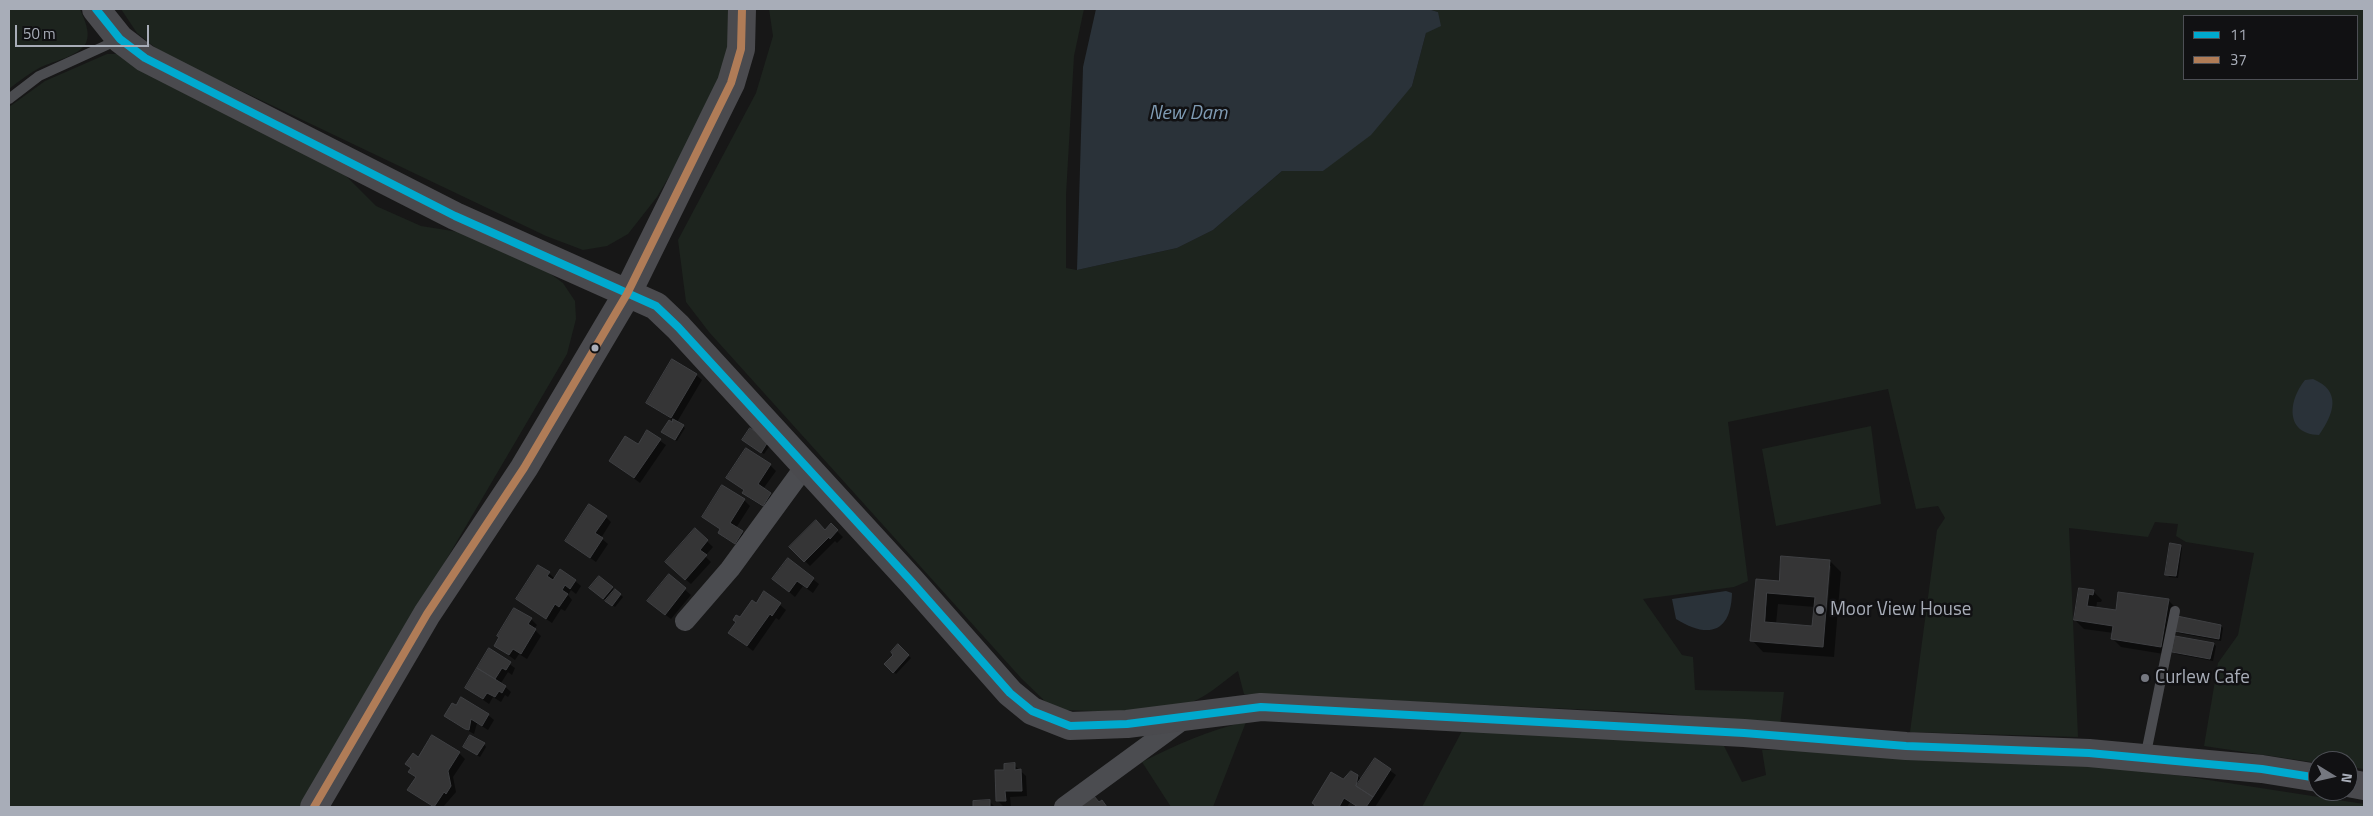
<!DOCTYPE html>
<html>
<head>
<meta charset="utf-8">
<style>
  body { margin:0 }
  #map { position:relative; width:2373px; height:816px; overflow:hidden; background:#171717; font-family:"Titillium Web",sans-serif }
  canvas { display:block }
  .frame { position:absolute; inset:0; border:10px solid #a8adb8; pointer-events:none }
  .legend { position:absolute; left:2183px; top:15px; width:175px; height:65px; box-sizing:border-box; background:#111113; border:1px solid #4d4f55; margin:0; padding:6px 9px; list-style:none; font-size:15px; color:#a8adb8 }
  .legend li { display:flex; align-items:center; gap:10px; height:25px }
  .legend b { width:25px; border:1px solid #4d4f55 }
  .north { position:absolute; left:2308px; top:751px; width:50px; height:50px; box-sizing:border-box; background:#111113; border:1px solid #4d4f55; border-radius:50%; rotate:99deg; font-size:14px; font-weight:700; line-height:20px; text-align:center; color:#a8adb8 }
  .north::after { content:''; display:block; margin:auto; width:18px; height:22px; background:#757880; clip-path:polygon(50% 0,100% 100%,50% 72%,0 100%) }
  .scale { position:absolute; left:15px; top:25px; width:134px; height:22px; box-sizing:border-box; border:2px solid #a8adb8; border-top:0; padding-left:6px; font-size:15px; line-height:18px; white-space:nowrap; color:#a8adb8; -webkit-text-stroke:4px #111113; paint-order:stroke }
</style>
</head>
<body>
<div id="map">
<canvas width="2373" height="816"></canvas>
<div class="frame"></div>
<ul class="legend">
<li><b style="height:6px;background:#00a9ce"></b>11</li>
<li><b style="height:6px;background:#b07c57"></b>37</li>
</ul>
<div class="north">N</div>
<div class="scale">50 m</div>
</div>
<script>
const ctx = document.querySelector('canvas').getContext('2d');
ctx.lineJoin = 'round';
function fillPath(path, color) { ctx.fillStyle = color; ctx.fill(path, 'evenodd'); }
function strokePath(path, color, width, dash) { ctx.strokeStyle = color; ctx.lineWidth = width; ctx.lineCap = dash ? 'butt' : 'round'; ctx.setLineDash(dash || []); ctx.stroke(path); }
function label(font, color, halo, rows, align = 'center') {
  ctx.font = font + ' "Titillium Web",sans-serif'; ctx.lineWidth = 5; ctx.setLineDash([]); ctx.textBaseline = 'middle'; ctx.strokeStyle = halo; ctx.fillStyle = color; for (const [text, x, y, turn = 0] of rows) {
    ctx.save(); ctx.translate(x, y); ctx.rotate((+turn || 0) * Math.PI / 180); ctx.textAlign = isNaN(turn) ? turn : align; if (halo) ctx.strokeText(text, 0, 0); ctx.fillText(text, 0, 0); ctx.restore();
  }
}
fillPath(new Path2D(`
  M9 9H80C84 19 91 32 86 43 79 56 54 61 41 67 30 73 19 81 9 89Z
  M121 9H734V49L683 153 657 197 628 234 607 246 583 250 546 236 162 53 137 33Z
  M769 9H1084L1074 56 1066 195V268L1077 270 1177 248 1213 230 1282 171H1323L1412 86 1426 33 1438 12 1428 9H2364V769L2348 767V761L2318 763 2204 746 2218 663 2238 635 2254 553 2186 542 2176 536 2178 524 2155 522 2148 537 2069 528 2078 737 1910 732 1937 530 1945 518 1938 506 1916 509 1888 389 1728 422 1748 581 1734 587 1643 599 1682 655 1693 657 1695 690 1784 692 1780 726 1660 713 1244 694 1238 671C1221 683 1204 700 1183 705 1152 713 1086 712 1053 709L1021 678 709 332 686 302 678 240 756 93 773 36ZM2184 16H2357V79H2184Z
  M107 54H120L341 171 376 206 421 226 465 233 544 269 563 283 575 301 576 319 567 354 301 807H9V107L45 81Z
  M1871 426 1881 504 1776 526 1762 449Z
  M1246 722 1213 807H1171L1142 762C1176 745 1208 730 1246 722Z
  M1463 729 1724 746 1742 782 1766 775 1762 750H1788L2076 764 2183 776 2364 804V807H1422Z`), '#1d241e');
fillPath(new Path2D(`
  M1096 9H1428L1438 12 1441 26 1426 33 1412 86 1371 135 1323 171H1282L1213 230 1177 248 1077 270 1083 67Z
  M2313 379C2342 391 2334 414 2319 435 2285 434 2288 401 2305 380Z
  M1726 591 1732 593C1731 633 1708 639 1676 619L1672 599Z`), '#2a3239');
fillPath(new Path2D(`
  M696 375 702 380 677 422 685 428 677 441 665 434 674 421 647 403Z
  M647 432 666 445 640 483 611 461 639 446Z
  M746 442 771 444 764 454Z
  M770 465 776 471 763 489 776 500 768 510 749 498 744 492 745 491 728 478Z
  M744 500 750 506 736 528 748 538 741 548 725 538 719 532 721 530 703 516Z
  M606 517 611 522 601 538 608 544 596 562 566 541Z
  M831 525 843 537 837 543 835 541 810 566 791 547 825 531Z
  M695 530 713 547 705 556 711 562 691 584 672 568Z
  M2180 546 2182 548 2178 578 2169 577 2167 574Z
  M788 560 819 584 813 593 803 586 795 597 774 579Z
  M1830 561 1841 572 1834 657 1763 652 1752 640 1757 580 1780 583ZM1828 566H1831L1827 612 1825 609ZM1778 604 1815 607 1813 627 1776 624Z
  M549 573 555 579 575 581 581 586 576 594 571 590 568 595 572 600 565 611 561 609 552 623 517 599Z
  M669 576 691 595 671 619 654 606Z
  M612 588 623 597 615 607 593 590Z
  M2080 589 2093 591 2102 600 2101 602H2097L2096 609 2117 612 2168 600 2177 609 2170 655 2121 647 2113 639 2114 633 2084 629 2075 620Z
  M765 593 786 610 779 620 776 618 753 651 730 633Z
  M515 610 531 619 537 625 534 629 541 636 527 659 519 654 515 660 496 646Z
  M2221 626 2223 628 2221 641 2178 633 2176 630Z
  M2213 644 2216 646 2213 661 2176 654 2173 651Z
  M898 646 911 658 896 674 886 664 895 655Z
  M489 650 515 668 512 675 508 672 501 683 511 692 508 697 505 695 501 702 493 697 489 704 466 688Z
  M488 715 494 720 488 730 477 723 474 734 451 721 446 716Z
  M484 744 486 747 480 757 467 749Z
  M459 753 465 759 453 777 456 792 443 807H433L409 790 417 778 410 772 412 769 407 764 418 758Z
  M1375 760 1396 775 1375 807H1357L1350 802 1347 807H1315L1343 781 1358 776 1362 781Z
  M1014 765 1026 776 1027 796 1010 797 1011 806H1003L998 801 1005 771Z
  M974 802H990L995 807H974Z`), '#0007');
const building = new Path2D(`
  M672 359 697 374 671 418 646 403Z
  M673 419 684 425 675 440 661 432 669 420 672 422Z
  M750 428 769 440 761 453 742 440Z
  M647 430 661 439 634 478 609 461 625 436 638 444Z
  M746 448 771 464 758 484 771 493 763 506 742 493 744 490 726 478Z
  M722 485 745 499 730 523 743 531 735 544 718 533 720 529 702 517Z
  M589 504 607 516 595 533 603 538 590 558 565 541Z
  M816 520 825 530 831 523 838 530 830 539 829 537 804 562 789 547Z
  M695 528 708 540 700 550 707 555 685 580 665 562Z
  M2170 543 2181 545 2176 576 2165 575Z
  M1781 556 1830 560 1823 647 1750 641 1756 579 1779 581ZM1767 593 1815 597 1812 626 1765 622Z
  M788 558 814 578 807 588 797 581 789 592 772 579Z
  M538 565 550 572 547 576 553 580 560 569 576 580 570 589 565 585 562 590 568 594 559 607 555 604 546 619 516 599Z
  M669 574 686 588 665 615 647 601Z
  M599 576 613 587 603 599 589 588Z
  M2079 588 2094 590 2093 595 2089 594 2087 606 2116 610 2118 592 2169 599 2161 647 2111 639 2113 626 2074 620Z
  M615 589 621 594 612 606 605 601Z
  M764 591 781 603 772 616 770 614 747 646 728 633 736 622 733 620 736 615 740 617 752 600 756 603Z
  M514 608 532 618 528 624 536 629 521 654 513 649 509 655 494 646 499 637 497 636Z
  M2177 616 2221 625 2219 639 2174 631Z
  M2175 636 2214 643 2210 659 2172 652Z
  M898 644 909 655 893 673 884 664 893 655 891 652Z
  M489 648 511 662 506 670 502 668 495 679 477 668Z
  M477 668 506 686 502 693 499 691 495 697 487 693 483 699 465 688Z
  M461 697 489 714 482 726 471 719 469 730 465 729 444 716 452 703 456 705Z
  M432 735 460 752 448 771 451 786 446 794 444 792 434 807 407 790 416 777 408 772 411 768 405 764 413 753 418 757Z
  M470 735 485 743 477 755 463 747Z
  M1375 758 1391 769 1373 797 1356 786Z
  M1015 763V770L1021 769 1022 791H1005L1006 801H996L995 770H1004V764Z
  M1351 771 1358 775 1356 786 1373 797 1366 807H1358L1344 798 1339 807H1314L1315 805 1312 803 1331 772 1343 779Z
  M1094 796 1099 802 1102 800 1107 807H1080Z
  M990 800V807H973V801Z`);
fillPath(building, '#353536');
strokePath(building, '#3f4043', 1);
strokePath(new Path2D(`
  M9 99 39 76 120 39
  M2145 758 2175 611`), '#4b4c50', 10);
strokePath(new Path2D(`
  M685 621 730 569 806 465
  M1064 807 1187 717`), '#4b4c50', 20);
strokePath(new Path2D(`
  M96 9 120 39 145 58 455 216 656 306 678 327 912 582 1010 693 1032 711 1070 726 1127 724 1261 707 1744 733 1906 746 2089 753 2262 769 2318 778
  M2348 783 2364 786
  M314 807 427 614 524 468 627 294 731 83 741 49 742 9`), '#4a4a4e', 28);
strokePath(new Path2D(`
  M96 9 120 39 145 58 455 216 656 306 678 327 912 582 1010 693 1032 711 1070 726 1127 724 1261 707 1744 733 1906 746 2089 753 2262 769 2318 778`), '#00a9ce', 8);
strokePath(new Path2D(`
  M314 807 427 614 524 468 627 294 731 83 741 49 742 9`), '#b07c57', 8);
for (const [x, y, r, color] of [
  [595,348,4.5,"#a8adb8"],
  [1820,610,5,"#757880"],
  [2145,678,5,"#757880"]
]) { const dot = new Path2D(); dot.arc(x, y, r, 0, 2 * Math.PI); ctx.fillStyle = color; ctx.fill(dot); strokePath(dot, '#111113', 2); }
label('19px', '#a8adb8', '#111113', [
  ["Moor View House",1830,610],
  ["Curlew Cafe",2155,678]
], 'left');
label('italic 20px', '#7f9bb3', '#111113', [
  ["New Dam",1188,114]
]);
</script>
</body>
</html>
